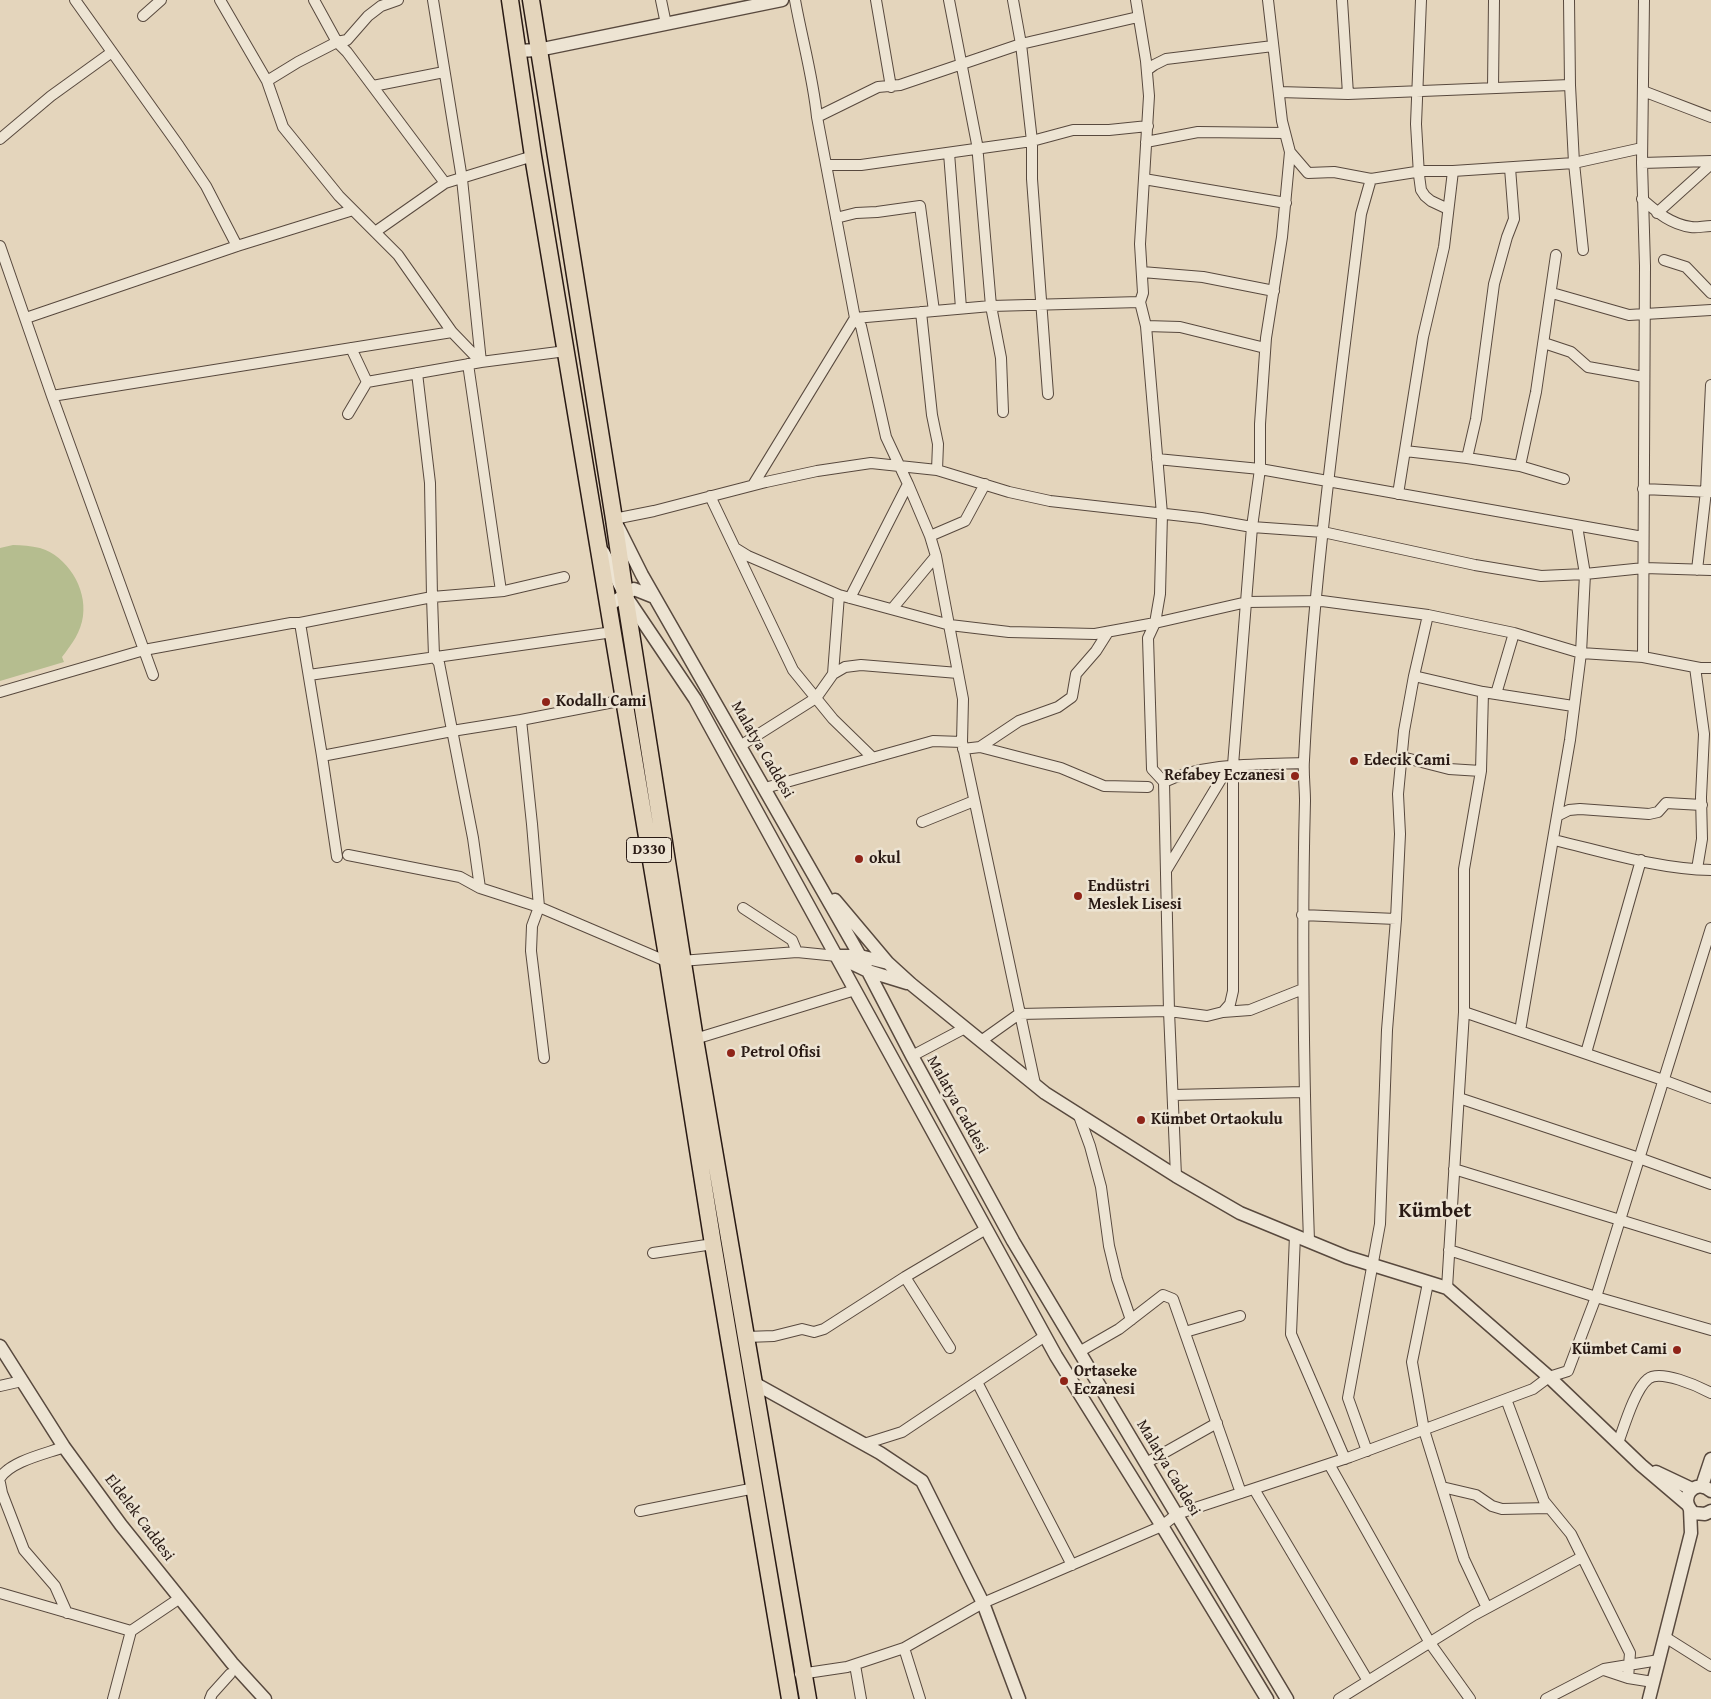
<!DOCTYPE html>
<html>
<head>
<meta charset="utf-8">
<style>
  body { margin:0 }
  canvas { display:block; background:#e4d5bc }
</style>
</head>
<body>
<canvas width="1711" height="1699"></canvas>
<script>
const ctx = document.querySelector('canvas').getContext('2d');
ctx.lineJoin = 'round';
function fillPath(path, color) { ctx.fillStyle = color; ctx.fill(path, 'evenodd'); }
function strokePath(path, color, width, dash) { ctx.strokeStyle = color; ctx.lineWidth = width; ctx.lineCap = dash ? 'butt' : 'round'; ctx.setLineDash(dash || []); ctx.stroke(path); }
function label(font, color, halo, rows, align = 'center') {
  ctx.font = font + ' "Gentium Book Plus",serif'; ctx.lineWidth = 5; ctx.setLineDash([]); ctx.textBaseline = 'middle'; ctx.strokeStyle = halo; ctx.fillStyle = color; for (const [text, x, y, turn = 0] of rows) {
    ctx.save(); ctx.translate(x, y); ctx.rotate((+turn || 0) * Math.PI / 180); ctx.textAlign = isNaN(turn) ? turn : align; if (halo) ctx.strokeText(text, 0, 0); ctx.fillText(text, 0, 0); ctx.restore();
  }
}
fillPath(new Path2D(`
  M13 545C22 545 31 546 40 548 67 556 87 588 83 616 81 632 72 644 62 657L64 662 0 681V548Z`), '#b5bd8f');
const minor = new Path2D(`
  M75 0 179 146 206 186 237 246
  M220 0 267 81 283 127 339 196 398 255 452 332 481 362 566 351
  M314 0 337 42 347 52 445 183
  M661 0 666 24
  M795 0C802 39 813 77 817 117L855 318 861 326 886 437 908 484 930 536 936 556 963 699 962 742 1035 1084
  M876 0 891 87
  M949 0 977 144 991 306 1001 358 1003 412
  M1013 0 1021 44 1032 141V179L1048 394
  M1136 0 1146 61 1149 96 1140 244 1143 293 1140 302 1146 326 1162 514 1160 594 1155 623 1148 638 1152 769 1164 782 1169 1011 1176 1176
  M1268 0 1282 121 1290 152 1308 173 1334 172 1371 179 1422 171H1453L1574 163 1642 148
  M1342 0 1348 94
  M1421 0 1416 124 1419 175 1421 190 1425 196 1431 201 1448 209
  M1569 0 1570 85 1574 163 1583 250
  M143 16 161 0
  M1147 70 1154 65 1166 59 1273 46
  M267 81 298 62 337 42 347 40 368 16 381 6 398 0
  M373 86 444 72
  M1493 88 1494 0
  M1643 91 1711 117
  M1279 92 1348 94 1570 85
  M817 117 878 87 900 85 1021 44 1138 17
  M0 139 51 96 112 52
  M1146 142 1198 132 1284 133
  M949 153 961 308
  M1642 163 1711 161
  M826 165H861L1032 141 1073 130H1109L1148 126
  M1144 179 1286 203
  M1642 199C1657 212 1670 224 1691 227 1697 228 1704 226 1711 226
  M1657 213 1708 167
  M836 218 856 213 877 212 920 206 934 311
  M375 232 445 183 533 156
  M0 246 52 396 153 675
  M1664 260 1686 267 1711 293
  M1142 272 1203 277 1274 291
  M1552 293 1629 315 1711 310
  M921 312 932 415 938 444 937 470
  M26 318 237 246 353 210
  M1146 326 1180 327 1265 348
  M1544 343 1571 352 1588 367 1644 377
  M351 348 367 382
  M468 364 501 591
  M417 373 430 483 432 597 434 656 439 663 473 838 480 888
  M52 396 452 332
  M348 414 367 382 481 362 462 179 433 0
  M1405 451 1467 458 1520 466 1564 479
  M1467 458 1476 419 1494 284 1507 237 1514 219 1510 168
  M1157 459 1260 469 1643 537
  M1520 466 1536 392 1556 255
  M753 485 855 318 991 306 1140 302
  M1643 489 1711 492
  M1398 494 1423 337 1444 247 1453 171
  M710 496 793 670 833 719 873 758
  M614 519 654 511 766 482 817 471 871 463 937 470 1009 492 1050 501 1201 518 1252 527 1323 532 1475 565 1541 576 1585 574 1577 526
  M930 536 965 521 985 484
  M735 548 748 556 839 595 950 625 1009 632 1095 634 1155 623 1247 602 1322 601 1428 615 1514 633 1581 653 1643 657 1700 668H1711
  M1697 570 1706 491 1711 385
  M850 598 908 484
  M892 609 936 556
  M1643 657 1645 266 1642 163 1644 0
  M1695 667 1704 734 1701 797 1702 839 1697 869
  M833 674 839 595
  M309 675 613 632
  M1414 676 1483 692 1573 706
  M0 692 144 650 291 623H300
  M1496 694 1514 633
  M740 746 816 698 833 674 845 667 861 665 958 673
  M980 747 1061 768 1104 786 1148 787
  M963 749 980 747 1019 721 1058 707 1072 697 1076 674 1096 651 1108 632
  M322 756 300 623 432 597 504 591 564 577
  M1402 757 1449 769 1481 771
  M1164 782C1207 762 1257 765 1303 763
  M765 788 933 741 962 742
  M1557 816 1569 810 1580 809 1649 814 1658 812 1666 803 1702 805
  M922 822 974 801
  M1554 840C1605 852 1658 869 1711 870
  M348 855 460 877 480 888 539 907 668 962 797 952 837 956
  M337 857 322 756 452 731 521 720
  M1167 869 1229 766
  M743 908 792 940 797 952
  M1302 915 1396 919
  M1223 1012 1250 1010 1303 989
  M1464 1012 1663 1080 1711 1098
  M1520 1031 1570 740 1581 653 1585 574 1644 568 1711 570
  M695 1039 855 990
  M981 1041 1019 1014 1169 1011 1207 1016 1223 1012 1230 1004 1233 991V765L1252 527 1260 469V424L1266 338 1282 237 1290 152
  M1586 1053 1641 860
  M912 1056 965 1028
  M544 1058 531 951 532 926 539 907 532 824 521 720 624 700
  M1173 1095 1304 1092
  M1459 1098 1639 1158 1711 1184
  M1078 1113 1090 1146 1101 1187 1109 1246 1117 1279 1131 1320
  M1454 1169 1711 1248
  M1295 1235 1291 1334 1345 1459
  M1309 1241C1304 1094 1301 948 1305 801 1305 787 1303 773 1304 760 1313 577 1339 396 1361 214L1371 179
  M1449 1250 1596 1297 1711 1330
  M653 1253 713 1244
  M905 1277 950 1348
  M1428 1283 1412 1362 1424 1430 1464 1559 1487 1608
  M1447 1288 1464 1012V869L1481 771 1483 692
  M1185 1332 1240 1316
  M746 1337 774 1336 802 1329 814 1332 824 1329 905 1277 986 1229
  M1079 1352 1119 1329 1163 1295 1173 1299 1241 1493
  M977 1382 1072 1565
  M0 1386 22 1381
  M1506 1399 1544 1501 1571 1534 1630 1653 1628 1678
  M1618 1443C1624 1427 1635 1389 1648 1379 1660 1369 1698 1386 1711 1393
  M864 1444 902 1432 1045 1336
  M1367 1451 1348 1398 1380 1224 1387 1030 1396 919 1400 834 1398 794 1404 731 1414 676 1428 615
  M1146 1463 1217 1423
  M1329 1464 1430 1643 1470 1699
  M0 1478C11 1461 45 1454 64 1447
  M0 1483 2 1493 24 1550 55 1586 67 1613
  M1442 1487 1476 1495 1492 1506 1502 1509 1549 1508
  M1254 1489 1368 1681
  M640 1511 755 1488
  M0 1593 131 1631
  M1665 1637 1711 1666
  M904 1648 920 1699
  M855 1665 861 1699
  M1604 1670 1628 1678 1653 1682
  M800 1674 847 1667 904 1648 983 1603 1162 1526 1177 1514 1350 1457 1533 1389 1549 1377 1568 1371 1596 1297 1711 928
  M113 1699 131 1631 180 1598
  M210 1699 212 1694 230 1674
  M1339 1699 1474 1615 1582 1557
  M1546 1699 1604 1669 1659 1660`);
const tertiary = new Path2D(`
  M517 51 538 50 782 0
  M618 527 642 575 860 956 912 1056 1013 1241 1287 1699
  M603 552 625 595 695 699 1056 1356 1162 1526 1267 1699
  M609 605 634 589 654 597
  M835 900 888 963
  M837 956H860L888 963 911 984 1045 1093 1176 1176 1240 1213 1347 1257 1447 1288 1549 1377 1641 1465 1688 1505
  M839 957 868 971 907 983
  M0 1346 64 1447 121 1525 232 1663 265 1699
  M754 1383 880 1453 922 1481 983 1603 1019 1699
  M1656 1472 1692 1489
  M1702 1486 1711 1459
  M1711 1491C1695 1477 1677 1499 1694 1513L1705 1514 1711 1511
  M1649 1699 1691 1533 1690 1509`);
const primary = new Path2D(`
  M510 0 533 156 668 962 713 1244 790 1699
  M531 0 614 519 625 595 695 1039 808 1699`);
strokePath(minor, '#58493e', 12);
strokePath(tertiary, '#58493e', 15);
strokePath(primary, '#291a14', 19);
strokePath(minor, '#ede4d3', 10);
strokePath(tertiary, '#ede4d3', 12);
strokePath(primary, '#e4d5bc', 16);
for (const [x, y, r, color] of [
  [546,702,5,"#8f2418"],
  [1354,761,5,"#8f2418"],
  [1295,776,5,"#8f2418"],
  [859,859,5,"#8f2418"],
  [1078,896,5,"#8f2418"],
  [731,1053,5,"#8f2418"],
  [1141,1120,5,"#8f2418"],
  [1677,1350,5,"#8f2418"],
  [1064,1381,5,"#8f2418"]
]) { const dot = new Path2D(); dot.arc(x, y, r, 0, 2 * Math.PI); ctx.fillStyle = color; ctx.fill(dot); strokePath(dot, '#ede4d3', 2); }
for (const [x, y, w] of [
  [649,850,45]
]) { const box = new Path2D(); box.roundRect(x - w / 2, y - 12.5, w, 25, 4); ctx.fillStyle = '#ede4d3'; ctx.fill(box); strokePath(box, '#291a14', 1); }
label('bold 15px', '#291a14', null, [
  ["D330",649,850]
]);
label('bold 16px', '#291a14', '#ede4d3', [
  ["Kodallı Cami",556,702],
  ["Edecik Cami",1364,761],
  ["Refabey Eczanesi",1285,776,"right"],
  ["okul",869,859],
  ["Endüstri",1088,887],
  ["Meslek Lisesi",1088,905],
  ["Petrol Ofisi",741,1053],
  ["Kümbet Ortaokulu",1151,1120],
  ["Kümbet Cami",1667,1350,"right"],
  ["Ortaseke",1074,1372],
  ["Eczanesi",1074,1390]
], 'left');
label('16px', '#291a14', '#ede4d3', [
  ["Malatya Caddesi",762,750,60],
  ["Malatya Caddesi",957,1105,61],
  ["Malatya Caddesi",1168,1468,59],
  ["Eldelek Caddesi",139,1518,53]
]);
label('bold 21px', '#291a14', '#ede4d3', [
  ["Kümbet",1435,1212]
]);
</script>
</body>
</html>
